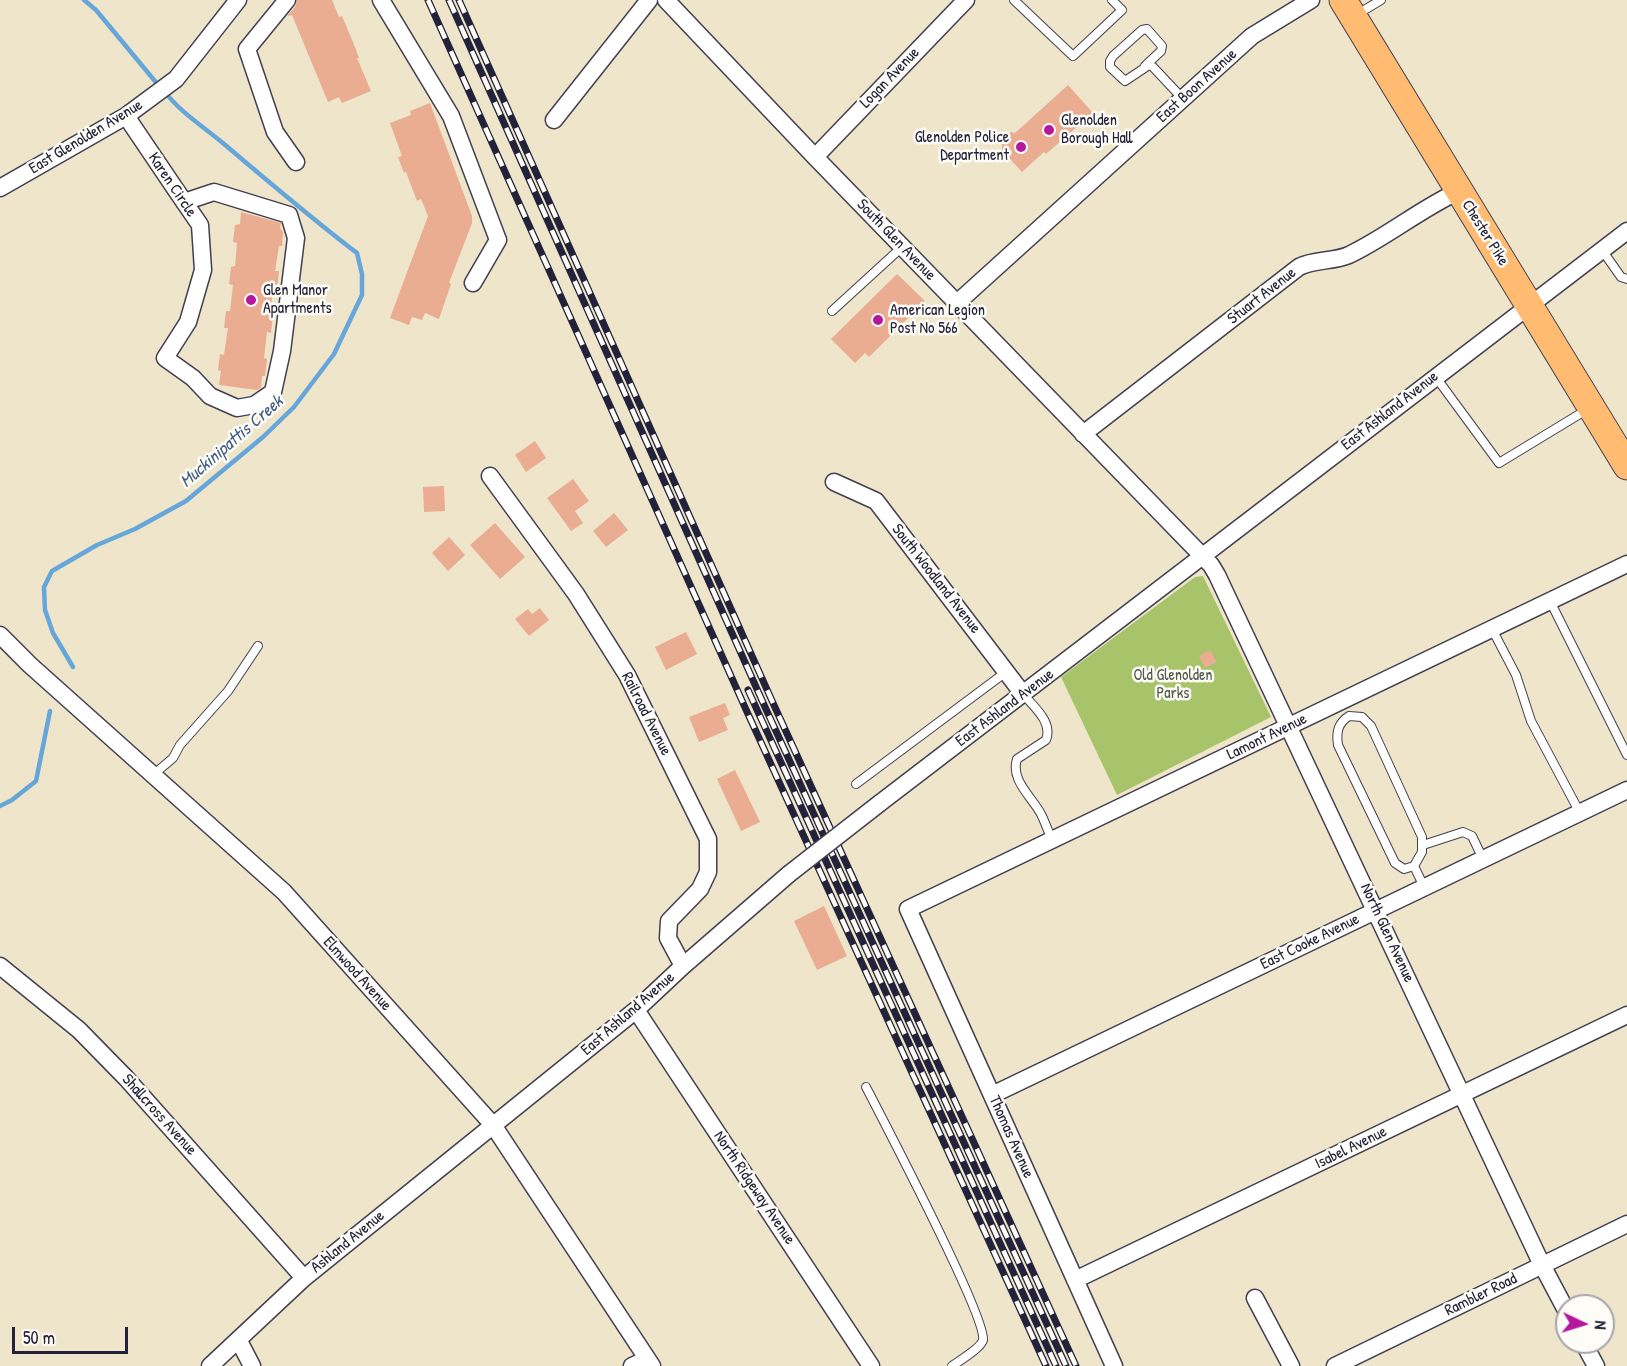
<!DOCTYPE html>
<html>
<head>
<meta charset="utf-8">
<style>
  body { margin:0 }
  #map { position:relative; width:1627px; height:1366px; overflow:hidden; background:#efe5ca; font-family:"Patrick Hand",sans-serif }
  canvas { display:block }
  .north { position:absolute; left:1555px; top:1294px; width:60px; height:60px; box-sizing:border-box; background:#fdfcf7; border:2px solid #a5a5ac; border-radius:50%; rotate:94deg; font-size:16px; font-weight:700; line-height:24px; text-align:center; color:#22223b }
  .north::after { content:''; display:block; margin:auto; width:21px; height:27px; background:#b5179e; clip-path:polygon(50% 0,100% 100%,50% 72%,0 100%) }
  .scale { position:absolute; left:12px; top:1327px; width:116px; height:27px; box-sizing:border-box; border:3px solid #22223b; border-top:0; padding-left:8px; font-size:18px; line-height:21px; white-space:nowrap; color:#22223b; -webkit-text-stroke:4px #fdfcf7; paint-order:stroke }
</style>
</head>
<body>
<div id="map">
<canvas width="1627" height="1366"></canvas>
<div class="north">N</div>
<div class="scale">50 m</div>
</div>
<script>
const ctx = document.querySelector('canvas').getContext('2d');
ctx.lineJoin = 'round';
function fillPath(path, color) { ctx.fillStyle = color; ctx.fill(path, 'evenodd'); }
function strokePath(path, color, width, dash) { ctx.strokeStyle = color; ctx.lineWidth = width; ctx.lineCap = dash ? 'butt' : 'round'; ctx.setLineDash(dash || []); ctx.stroke(path); }
function label(font, color, halo, rows, align = 'center') {
  ctx.font = font + ' "Patrick Hand",sans-serif'; ctx.lineWidth = 5; ctx.setLineDash([]); ctx.textBaseline = 'middle'; ctx.strokeStyle = halo; ctx.fillStyle = color; for (const [text, x, y, turn = 0] of rows) {
    ctx.save(); ctx.translate(x, y); ctx.rotate((+turn || 0) * Math.PI / 180); ctx.textAlign = isNaN(turn) ? turn : align; if (halo) ctx.strokeText(text, 0, 0); ctx.fillText(text, 0, 0); ctx.restore();
  }
}
fillPath(new Path2D(`
  M1203 576 1271 717 1117 795 1061 677 1195 577Z`), '#a7c46b');
strokePath(new Path2D(`
  M84 0 96 10 159 86
  M73 667 53 633 45 610 44 587 52 571 97 545 135 529 186 501 263 437 294 407 334 354 362 295V274L357 253C311 218 268 181 224 144 204 127 181 113 165 92
  M0 806 12 800 36 781 50 711`), '#67a6da', 4.5);
fillPath(new Path2D(`
  M297 0H332L339 17 342 16 355 47 359 58H357L371 91 342 103 339 97 328 102 292 15 287 16 295 7Z
  M1068 85 1093 113 1046 154 1044 152 1022 172 1002 150V142L1006 136 1011 132 1015 133Z
  M430 103 472 216V223L449 283 451 284 439 319 425 313 422 320 412 317 409 325 390 318 428 216 421 199 417 201 406 172 404 173 398 157 402 156 390 123 411 115 410 111Z
  M241 212 281 223 280 228 283 232 282 246H279L275 271H279L277 290 273 289 270 314H273L271 333 267 332 264 358 267 359 265 376H262L261 388 257 390 219 385 221 371 218 370 220 354 224 355 228 328H224L226 311H230L233 285 229 284 231 267 235 266 237 243 233 242 235 225 240 224Z
  M897 274 925 301 869 357 865 353 855 363 831 339Z
  M535 441 546 458 526 472 515 455Z
  M573 479 589 501 575 511 583 523 571 531 547 498Z
  M444 486 445 511 424 512 423 487Z
  M614 513 628 530 606 547 593 531Z
  M495 523 525 557 500 579 470 545Z
  M449 537 465 555 448 571 432 553Z
  M540 608 549 620 529 636 515 619 528 609 532 614Z
  M686 632 697 654 666 670 655 647Z
  M1210 650 1217 662 1205 668 1199 656Z
  M725 703 730 715 723 718 728 730 699 742 689 717Z
  M735 770 760 822 741 831 717 779Z
  M824 906 847 956 817 970 794 921Z`), '#eaad92');
const lane = new Path2D(`
  M1014 0 1073 56 1122 10 1112 0
  M1356 15 1381 0
  M1145 66 1161 51 1162 46 1147 29 1142 30 1113 56 1110 61V67L1125 81 1149 65 1153 67 1183 99
  M1602 250 1621 277 1627 279
  M832 311 902 247
  M1435 376 1499 463 1588 409
  M1550 601 1627 755
  M1492 629 1516 675 1531 721 1580 813
  M1023 694C1034 707 1053 722 1046 740L1017 759C1010 780 1032 797 1041 814 1045 822 1048 831 1052 840
  M1349 716 1362 717 1371 726 1422 837V852L1414 866 1404 869 1395 863 1338 745C1336 732 1338 723 1349 716Z
  M153 775 173 758 180 745 228 691 258 646
  M856 784 1006 672
  M1423 845 1463 832 1472 836 1483 859
  M1414 866 1424 887
  M866 1087C883 1120 987 1318 983 1340 981 1348 959 1361 952 1366`);
const street = new Path2D(`
  M287 0 247 49 275 132 296 162
  M381 0 451 116 498 240 473 283
  M666 0 815 157 1211 565 1217 575 1542 1265 1567 1312
  M126 116 176 190 200 225 203 270 188 322 165 358 193 378 210 396 237 408 254 405 273 392 282 351 296 238 289 215 214 192 184 202
  M554 120 649 0
  M815 157 966 0
  M0 188 126 116 176 79 238 0
  M957 303 1252 36 1311 0
  M1083 434 1299 267C1314 259 1333 262 1349 255 1387 237 1420 209 1459 191
  M490 476 576 594 627 675 708 839V872L700 889 669 921 668 938 683 966
  M834 482 876 501 1023 694
  M0 635 30 665 284 892 493 1125 652 1366
  M880 803 1627 231
  M0 966 79 1030 126 1078 304 1278
  M636 1010 871 1366
  M992 1095 1627 790
  M1075 1280 1627 1015
  M1255 1298 1291 1366
  M239 1341 252 1366
  M1583 1342 1596 1366
  M210 1366 304 1278 636 1010 683 966 789 874
  M632 1366 647 1359
  M1114 1366 908 909 1627 564
  M1335 1366 1627 1224`);
const primary = new Path2D(`
  M1343 0 1627 466`);
strokePath(lane, '#413f50', 10);
strokePath(street, '#413f50', 19);
strokePath(primary, '#413f50', 29);
strokePath(lane, '#fff', 8);
strokePath(street, '#fff', 16);
strokePath(primary, '#ffbb71', 27);
const rail = new Path2D(`
  M428 0 748 714 1046 1366
  M449 0 765 707 1066 1366
  M459 0 773 703 1076 1366
  M748 690 1056 1366`);
strokePath(rail, '#22223b', 7);
strokePath(rail, '#fdfcf7', 4.5, [14]);
const streetBridge = new Path2D(`
  M789 874 880 803`);
strokePath(streetBridge, '#413f50', 19, []);
strokePath(streetBridge, '#fff', 16);
for (const [x, y, r, color] of [
  [1049,130,6,"#b5179e"],
  [1021,147,6,"#b5179e"],
  [251,300,6,"#b5179e"],
  [878,320,6,"#b5179e"]
]) { const dot = new Path2D(); dot.arc(x, y, r, 0, 2 * Math.PI); ctx.fillStyle = color; ctx.fill(dot); strokePath(dot, '#fdfcf7', 2); }
label('16px', '#22223b', '#fdfcf7', [
  ["Logan Avenue",890,78,-46],
  ["East Boon Avenue",1197,86,-42],
  ["East Glenolden Avenue",86,137,-31],
  ["Karen Circle",172,185,56],
  ["Chester Pike",1485,233,58],
  ["South Glen Avenue",896,240,46],
  ["Stuart Avenue",1262,296,-38],
  ["East Ashland Avenue",1390,411,-38],
  ["South Woodland Avenue",936,579,52],
  ["East Ashland Avenue",1005,708,-37],
  ["Railroad Avenue",646,714,63],
  ["Lamont Avenue",1267,737,-26],
  ["North Glen Avenue",1387,933,65],
  ["East Cooke Avenue",1310,942,-26],
  ["Elmwood Avenue",357,974,48],
  ["East Ashland Avenue",628,1014,-41],
  ["Shallcross Avenue",159,1115,48],
  ["Thomas Avenue",1011,1137,66],
  ["Isabel Avenue",1351,1148,-26],
  ["North Ridgeway Avenue",754,1188,56],
  ["Ashland Avenue",348,1242,-39],
  ["Rambler Road",1481,1295,-26]
]);
label('16px', '#22223b', '#fdfcf7', [
  ["Glenolden",1061,121],
  ["Borough Hall",1061,139],
  ["Glenolden Police",1009,138,"right"],
  ["Department",1009,156,"right"],
  ["Glen Manor",263,291],
  ["Apartments",263,309],
  ["American Legion",890,311],
  ["Post No 566",890,329]
], 'left');
label('16px', '#515b4c', '#fdfcf7', [
  ["Old Glenolden",1173,676],
  ["Parks",1173,694]
]);
label('italic 18px', '#415d83', '#fdfcf7', [
  ["Muckinipattis Creek",232,442,-41]
]);
</script>
</body>
</html>
